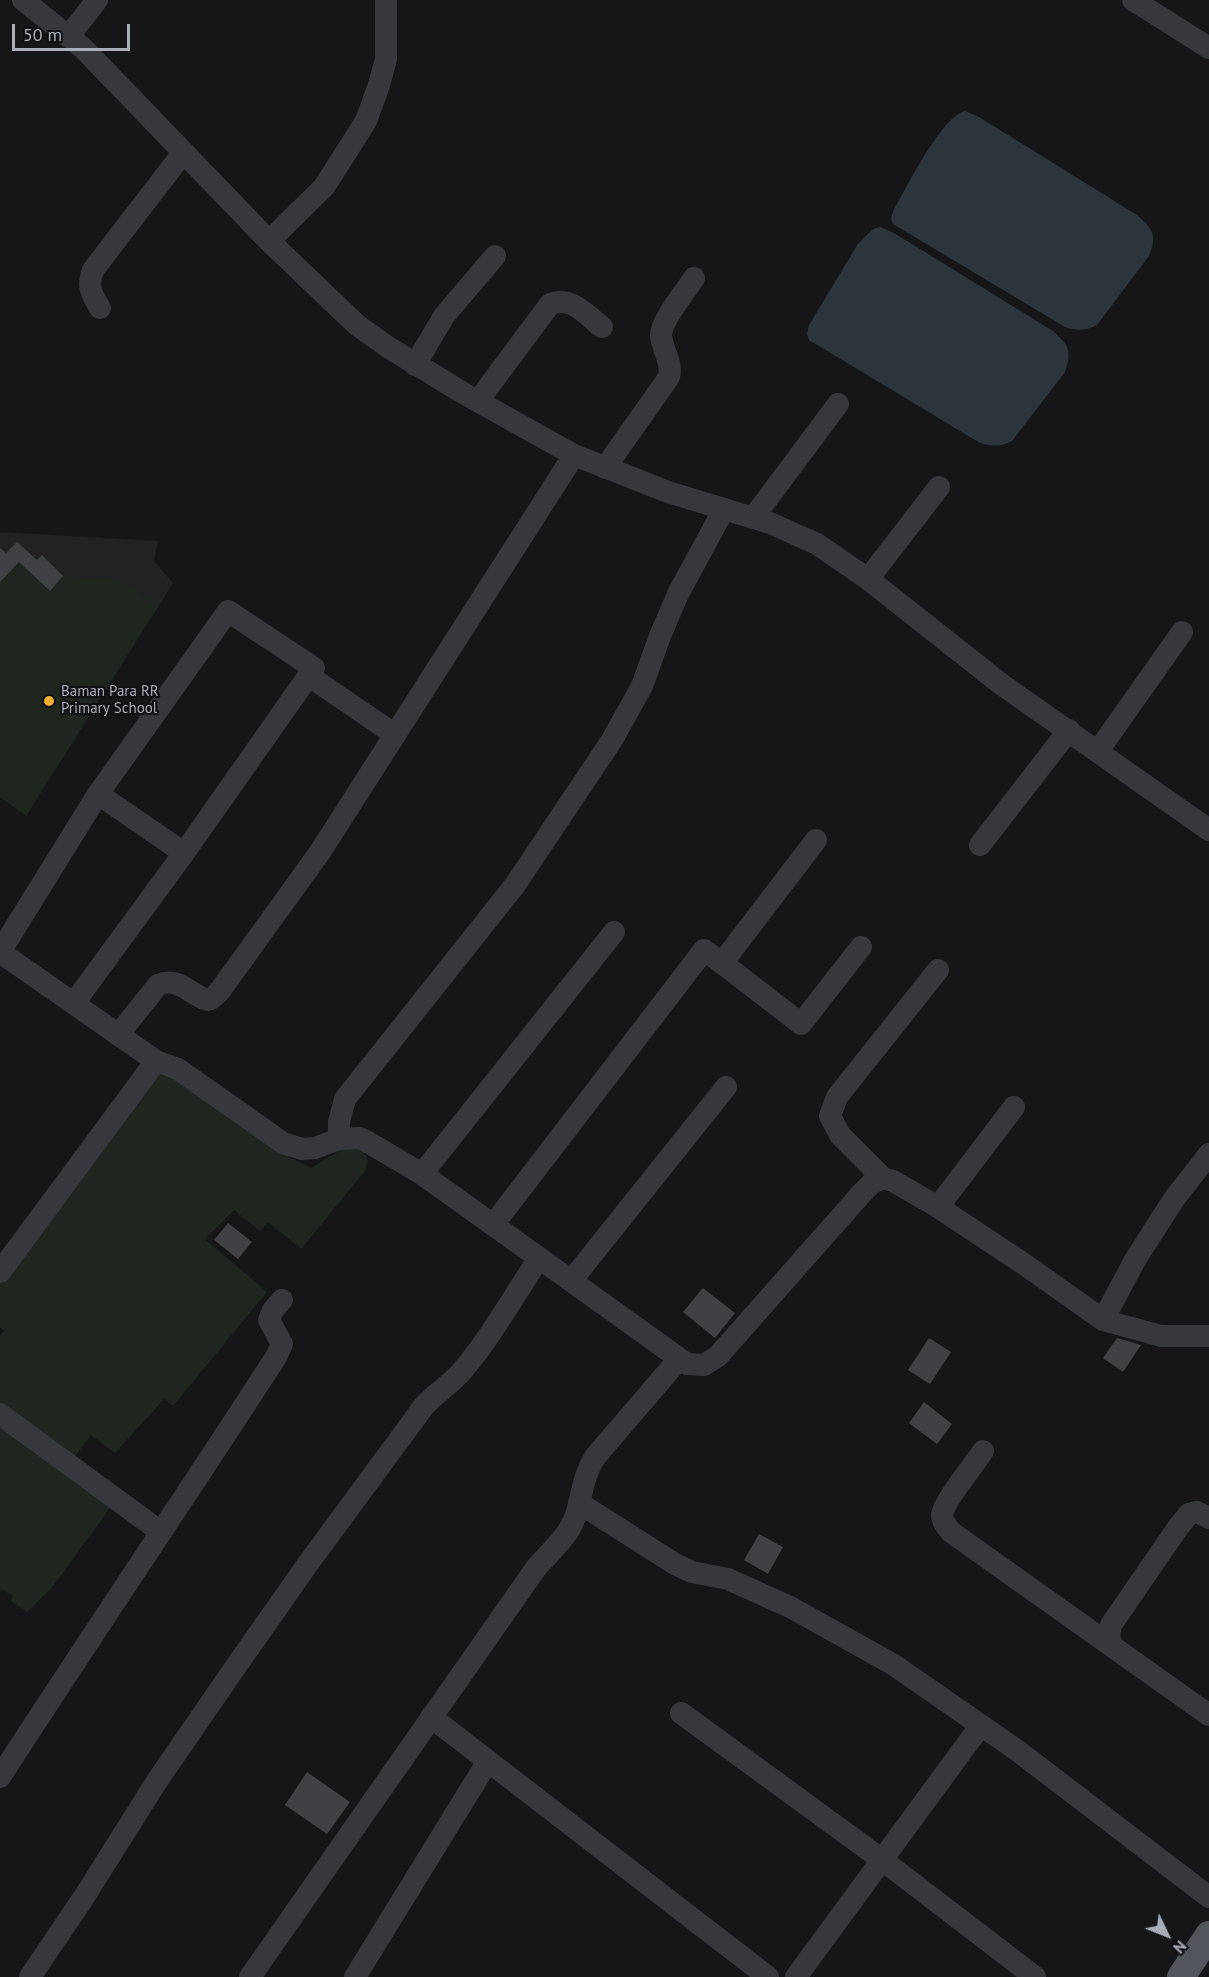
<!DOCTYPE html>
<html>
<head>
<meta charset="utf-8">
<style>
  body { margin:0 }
  #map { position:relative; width:1209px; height:1977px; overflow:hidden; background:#161618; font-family:"PT Sans",sans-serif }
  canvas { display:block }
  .north { position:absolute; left:1137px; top:1905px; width:60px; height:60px; -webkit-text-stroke:4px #111113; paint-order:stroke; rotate:133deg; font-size:16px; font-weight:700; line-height:24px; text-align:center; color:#a8adb8 }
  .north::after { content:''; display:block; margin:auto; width:21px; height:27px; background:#a8adb8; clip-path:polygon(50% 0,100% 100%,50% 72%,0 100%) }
  .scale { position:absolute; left:12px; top:24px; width:118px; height:27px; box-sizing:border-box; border:3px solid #a8adb8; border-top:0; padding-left:8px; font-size:18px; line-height:21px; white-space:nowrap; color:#a8adb8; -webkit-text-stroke:4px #111113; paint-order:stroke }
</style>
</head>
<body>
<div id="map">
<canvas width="1209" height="1977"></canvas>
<div class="north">N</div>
<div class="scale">50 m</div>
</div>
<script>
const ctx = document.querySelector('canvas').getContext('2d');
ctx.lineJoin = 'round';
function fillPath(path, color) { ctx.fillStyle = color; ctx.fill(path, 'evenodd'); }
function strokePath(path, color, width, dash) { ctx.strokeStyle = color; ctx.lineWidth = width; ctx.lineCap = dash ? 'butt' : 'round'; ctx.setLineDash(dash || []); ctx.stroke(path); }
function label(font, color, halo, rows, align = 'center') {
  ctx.font = font + ' "PT Sans",sans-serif'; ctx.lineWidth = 4.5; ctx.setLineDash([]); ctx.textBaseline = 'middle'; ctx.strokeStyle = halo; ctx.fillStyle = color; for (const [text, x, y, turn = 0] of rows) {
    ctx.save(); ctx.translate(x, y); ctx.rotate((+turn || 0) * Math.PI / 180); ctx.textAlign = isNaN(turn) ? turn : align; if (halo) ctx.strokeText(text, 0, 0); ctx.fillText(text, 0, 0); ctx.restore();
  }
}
fillPath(new Path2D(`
  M0 532 158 541 154 561 173 583 26 816 0 797Z`), '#222225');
fillPath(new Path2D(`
  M13 557 49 590 63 576 118 579 159 605 26 816 0 797V582L3 579 0 576V571Z
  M156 1070 168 1074 272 1148 311 1168 349 1145C363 1150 372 1155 365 1171L301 1249 268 1222 260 1231 234 1210 205 1239 267 1292 173 1406 164 1399 115 1453 91 1435 73 1459 95 1477 111 1479 109 1486 118 1497 51 1589 27 1612 11 1601 13 1596 3 1590H0V1336L4 1331 0 1328V1281Z`), '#1e261f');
fillPath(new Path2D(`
  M965 111 979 117 1137 215C1154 230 1157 235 1149 256L1097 325C1085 331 1077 331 1065 327L893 224 891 218 894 209C908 186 940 118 965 111Z
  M880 227 894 233 1053 331C1069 345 1072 351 1065 372L1012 441C1001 447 992 446 980 443L809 340 807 334 809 325 858 244 873 229Z`), '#2c353c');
fillPath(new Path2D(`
  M17 542 37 560 42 555 63 576 50 591 19 562 0 582V548L6 553Z
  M228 1223 252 1242 238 1259 214 1240Z
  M703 1288 735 1313 715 1338 683 1312Z
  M929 1338 951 1352 930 1384 908 1370Z
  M1117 1338 1141 1345 1123 1372 1103 1358Z
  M924 1402 952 1424 937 1444 909 1423Z
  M759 1534 783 1547 768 1574 744 1560Z
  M307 1772 350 1802 327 1834 285 1805Z`), '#404145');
strokePath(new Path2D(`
  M23 0 84 49 269 241 357 325 388 347 463 393 574 455 668 492 770 523 817 544 868 579 1001 684 1209 830
  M1133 0 1209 48
  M69 36 97 0
  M269 241 324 187 366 121 379 85 386 59V0
  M100 308C91 294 87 286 93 270L183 153
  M415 365 444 316 495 256
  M478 401 550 304C572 296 585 314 602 327
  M605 468 669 377C673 362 662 350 661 335 661 320 686 291 694 278
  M753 518 838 404
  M868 579 939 487
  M309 676 394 734
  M1098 751 1182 632
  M98 794 184 853
  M980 845 1069 730
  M0 952 156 1061 178 1069 283 1143 302 1149 315 1148 339 1139 360 1138 366 1141 422 1174 687 1364 704 1365 718 1356 862 1193 872 1183 883 1178 893 1181 938 1207 1024 1264 1103 1320 1161 1336H1209
  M0 952 98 794 228 611 314 668 184 853 74 1003
  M722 963 801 1024 861 947
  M118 1035 158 985C177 976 190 994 207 1000L211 999 219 992 320 852 574 455
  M339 1139V1122L345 1099 515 885 612 740 642 686 660 636 678 594 724 509
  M422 1174 614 932
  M883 1178 840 1135 830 1116 837 1097 938 970
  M938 1207 1014 1107
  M493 1225 704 950 722 963 816 840
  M0 1272 156 1061
  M571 1281 726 1087
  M1103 1320 1135 1260 1174 1199 1209 1154
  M0 1414 161 1532
  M983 1451C975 1464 943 1502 942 1515 942 1521 947 1527 951 1532L1113 1647
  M579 1503 675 1564 692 1572 728 1579 792 1608 894 1665 1018 1751 1209 1897
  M1209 1518 1197 1512 1189 1514 1179 1526 1111 1625 1109 1637 1113 1647 1209 1715
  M681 1713 881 1859 1035 1977
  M431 1717 768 1977
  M0 1777C91 1636 185 1498 276 1357L282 1344 269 1320 273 1310 282 1300
  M30 1977 84 1897 157 1781 232 1672 307 1565 424 1406C436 1393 451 1384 462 1371 491 1337 514 1296 539 1258
  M250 1977 536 1568C550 1552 569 1536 576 1515 583 1493 582 1478 595 1457L679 1359
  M355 1977 488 1761
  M796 1977 981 1725`), '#37383d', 22);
strokePath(new Path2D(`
  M1181 1977 1209 1935`), '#53555c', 28);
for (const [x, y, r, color] of [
  [49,701,6,"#f2b134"]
]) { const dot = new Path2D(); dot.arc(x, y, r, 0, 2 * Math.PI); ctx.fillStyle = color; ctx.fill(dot); strokePath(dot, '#111113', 2); }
label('15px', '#a8adb8', '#111113', [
  ["Baman Para RR",61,692],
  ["Primary School",61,709]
], 'left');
</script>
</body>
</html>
